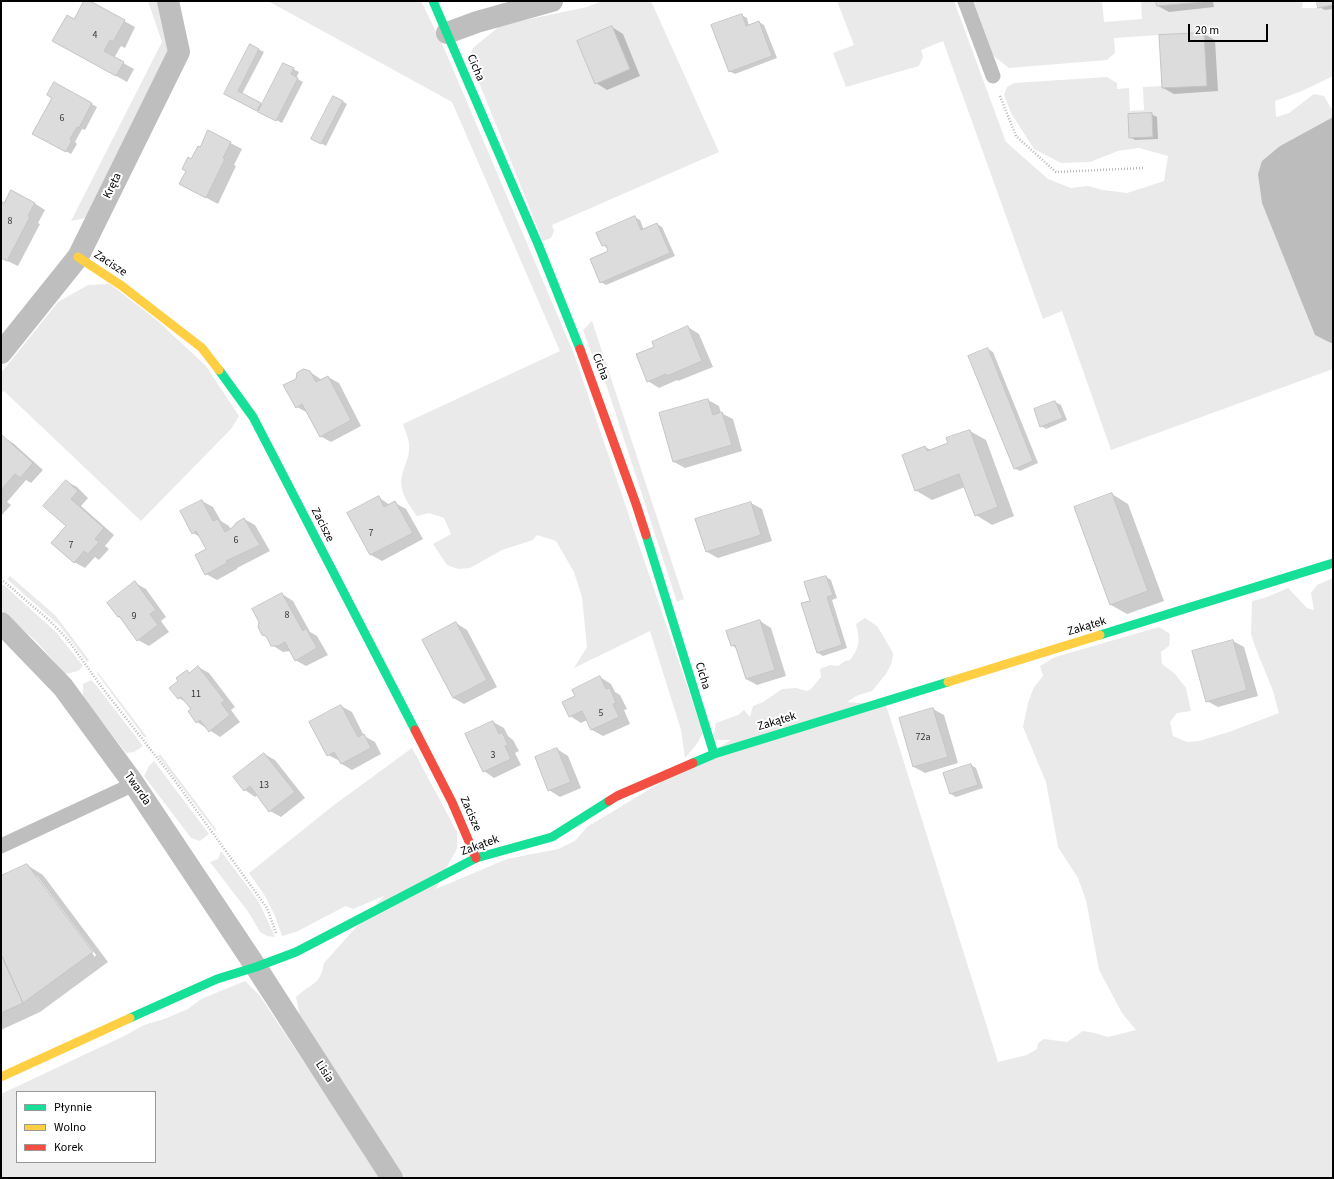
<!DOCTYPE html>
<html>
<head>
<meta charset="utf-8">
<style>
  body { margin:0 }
  #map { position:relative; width:1334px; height:1179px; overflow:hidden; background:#fff; font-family:"Source Sans 3",sans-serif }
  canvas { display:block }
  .frame { position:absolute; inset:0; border:2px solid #000; pointer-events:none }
  .legend { position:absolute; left:16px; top:1091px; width:140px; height:72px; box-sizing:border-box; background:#fff; border:1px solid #999; margin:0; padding:5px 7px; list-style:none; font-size:12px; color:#000 }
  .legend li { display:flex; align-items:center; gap:8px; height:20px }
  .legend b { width:20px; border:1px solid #999 }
  .scale { position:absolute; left:1188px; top:24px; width:80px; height:18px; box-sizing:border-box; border:2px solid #000; border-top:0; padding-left:5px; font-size:12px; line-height:14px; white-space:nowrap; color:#000; -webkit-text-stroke:3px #fff; paint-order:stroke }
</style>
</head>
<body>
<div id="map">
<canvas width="1334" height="1179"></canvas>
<div class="frame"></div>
<ul class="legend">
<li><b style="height:5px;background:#16e098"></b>Płynnie</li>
<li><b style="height:5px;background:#ffcf43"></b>Wolno</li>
<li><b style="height:5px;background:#f24e42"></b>Korek</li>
</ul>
<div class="scale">20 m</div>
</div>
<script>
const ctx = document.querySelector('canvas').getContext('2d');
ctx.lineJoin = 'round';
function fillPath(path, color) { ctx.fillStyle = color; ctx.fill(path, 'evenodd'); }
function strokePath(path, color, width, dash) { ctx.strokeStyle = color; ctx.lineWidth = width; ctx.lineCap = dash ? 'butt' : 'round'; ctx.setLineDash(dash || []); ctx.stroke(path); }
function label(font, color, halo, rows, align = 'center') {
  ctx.font = font + ' "Source Sans 3",sans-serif'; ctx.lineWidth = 4; ctx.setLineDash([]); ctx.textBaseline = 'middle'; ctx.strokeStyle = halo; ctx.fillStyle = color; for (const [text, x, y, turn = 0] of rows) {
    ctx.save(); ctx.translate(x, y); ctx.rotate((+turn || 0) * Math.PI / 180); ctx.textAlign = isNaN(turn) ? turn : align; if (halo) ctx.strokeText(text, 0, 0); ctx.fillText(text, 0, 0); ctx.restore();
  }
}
fillPath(new Path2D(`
  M148 1H157L173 52 90 217 71 221 162 42Z
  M268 1H421L444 48 574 354 703 733 696 745 685 758 681 730 650 631 574 668 587 647 582 597 574 572 556 541 537 535 533 540 502 550 470 568 458 569 447 565 433 544 451 534 444 518 429 513 417 516C409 505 398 490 402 476 404 465 410 458 409 445 409 439 405 431 403 424L560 351 452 102Z
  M602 1H651L719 152 552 225 554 231 551 238 543 241 469 58 473 48 501 25 587 7ZM612 26 630 69 596 84 577 41Z
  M837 1H954L1006 142 1048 179 1071 188 1088 186 1103 190 1127 193 1164 181 1168 156 1139 148 1118 151 1090 162 1061 163 1034 149 1011 113 1004 95 1007 87 1014 83 1107 77 1117 83V89L1129 88 1130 111 1144 110 1143 87 1162 86 1159 35 1114 38 1115 53 1107 60 1009 68 991 54 970 1H1102L1104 22 1142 19 1141 1H1303L1302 8H1318L1333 5V76L1302 91 1275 101 1276 117 1289 113 1314 94 1324 96 1331 108 1333 107V117L1280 146 1331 343H1333V369L1111 450 1062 311 1043 319 943 41 921 50 923 57 919 66 846 87 833 53 854 45Z
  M110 284 158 321 206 366 239 416 231 429 141 521 4 391 1 393V373L58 302 88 285Z
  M592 321 684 599 677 602 606 384 593 357 583 330Z
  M10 576 56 616 89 660 87 662 60 626 7 579Z
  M1333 578V1178H405L330 1066 302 1026 296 997C312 982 320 986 324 963L384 896 353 909 346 906 340 909 296 932 282 936 275 916 265 896 249 873 334 805 412 748 457 832V849L449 863 436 889 507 859 558 849 575 841 587 827 731 740H713L716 723 738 715 744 710 750 717 753 706 763 702 782 689 796 688 807 691 811 689 821 677 820 669 830 665 838 666 845 661 850 660C860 647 860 640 856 624L865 618 877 626 882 634 893 653 892 662 886 674 872 691 856 696 847 702 886 705 998 1062 1027 1055 1037 1049 1038 1043 1044 1039 1067 1042 1083 1031 1095 1033 1108 1037 1136 1030 1122 1013 1099 970 1086 900 1078 878 1058 847 1046 782 1023 727 1028 703 1034 687 1043 676 1040 666 1055 657 1159 627 1170 634 1169 646 1161 652 1162 664 1175 674 1186 688 1191 711 1177 713 1170 722 1173 736 1187 742 1199 741 1229 732 1279 713 1273 691 1256 649 1251 634 1252 601 1267 597 1288 588 1307 608 1314 610 1311 593 1317 585Z
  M4 585 57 633 83 666 78 671 65 674 36 641 1 610V587Z
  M97 671 147 737H144L98 675Z
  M91 680 96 685 143 746 134 752 126 753 83 697V684Z
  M160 754 216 829 215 831 158 756Z
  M154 761 209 834 200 841 191 838 144 776 149 766Z
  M221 851 259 902 275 937 267 936 260 932 249 913 210 862 218 859Z
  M245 981 260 996 381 1178H1V1094L124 1036 144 1025 164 1019 188 1009 201 999ZM17 1092H155V1162H17Z`), '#eaeaea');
fillPath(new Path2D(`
  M1333 117V343H1331L1315 335 1262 203 1258 174 1262 161 1280 146Z`), '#bcbcbc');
fillPath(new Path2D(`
  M85 1H88L135 27 125 48 121 46 114 58 134 69 127 82 64 47 75 21Z
  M1157 1H1213L1214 7 1169 12 1158 6Z
  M1318 1H1333V9L1325 10 1319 7Z
  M741 15 747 18 749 26 759 22 764 25 777 58 735 74 729 71Z
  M612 27 623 34 640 76 607 90 596 83Z
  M1204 34 1215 40 1218 91 1174 94 1163 88Z
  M250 45 264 52 242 94 263 105 284 64 299 72 296 78 303 82 282 123 231 97Z
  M55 83 97 107 85 130 82 129 75 142 77 144 71 154 34 133 53 98Z
  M342 101 347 104 326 146 312 138Z
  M1151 114 1157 117 1158 139 1135 140 1130 137Z
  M209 132 242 149 234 165 236 166 218 204 180 184 192 161 201 148Z
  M34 203 45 210 38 223 40 224 18 266 1 258V207Z
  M634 217 640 220 644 230 657 224 662 227 675 256 606 285 601 282 610 251 609 249 603 245Z
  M688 327 699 334 713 367 678 381 677 380 659 388 648 381 656 347Z
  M988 349 993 352 1038 463 1020 471 1014 468Z
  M310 372 322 380 328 377 339 383 361 426 331 442 320 436 308 413 297 407 296 379Z
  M708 400 719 406 721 413 733 419 742 451 685 468 674 462Z
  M1055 402 1061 405 1067 420 1046 429 1041 426Z
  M970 431 986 440 1014 516 992 525 976 515 965 487 932 500 915 490 925 447 931 450 950 444Z
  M2 437 13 443 43 470 31 483 26 480 7 502 11 505 1 516V438Z
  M66 481 77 487 88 498 81 506 114 535 105 546 109 549 99 560 95 557 85 568 74 562 67 526Z
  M1112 494 1128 504 1164 601 1127 614 1111 605Z
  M378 497 390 505 395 503 406 509 423 539 382 561 371 555 349 513Z
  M202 501 213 507 221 521 229 526 231 530 244 519 255 525 270 551 237 568V569L217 580 206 574 207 549 200 537 193 533Z
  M751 503 762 509 772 541 718 558 707 552Z
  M826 577 831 580 837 598 832 600 847 648 823 656 818 653 803 604 811 601Z
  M135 583 146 589 166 617 161 621 169 632 149 646 138 640 122 619 118 617Z
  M282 594 293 601 310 632 317 636 328 655 306 666 295 660 291 651 283 652 272 645Z
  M760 621 771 628 786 676 757 685 746 679 737 649 732 645Z
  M456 623 467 630 497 687 464 704 453 698Z
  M1233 641 1244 647 1258 696 1218 707 1207 701Z
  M198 667 209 673 235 707 231 710 240 722 220 737 197 722 192 709 189 704 179 698 180 681 187 671 190 673Z
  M600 677 611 684 615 692 620 695 627 709 624 710 630 724 603 736 592 730 587 720 581 723 570 716Z
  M341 706 352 712 364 736 375 742 381 754 352 770 342 764 340 761 328 755Z
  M933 709 944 715 958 763 925 773 914 767 900 719Z
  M493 722 504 728 508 736 513 740 519 751 515 753 521 765 494 778 484 771Z
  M557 749 568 756 581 788 560 797 549 790Z
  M264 754 275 760 305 798 281 817 270 811 258 795 255 797 245 790Z
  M971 765 976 768 983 788 956 797 951 794Z
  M27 865 43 875 108 962 40 1012 1 1030V876ZM34 876H37L96 955 95 957Z`), '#0003');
const building = new Path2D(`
  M84 1H90L125 20 113 42 110 40 104 51 124 62 116 76 52 41 67 15 74 19Z
  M1156 1H1203L1204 2 1157 6Z
  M1317 1H1333V5L1318 8Z
  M742 14 746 26 759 21 772 56 729 72 711 25Z
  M612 26 630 69 595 84 577 41Z
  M1204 33 1207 86 1162 88 1159 35Z
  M250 44 259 49 238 91 261 103 257 111 224 94Z
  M283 63 294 68 291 74 298 78 276 121 258 112Z
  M54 82 92 103 79 128 77 127 70 139 72 140 66 152 32 134 52 98 47 95Z
  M333 96 343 101 321 144 311 139Z
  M1152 113 1153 137 1129 138 1128 114Z
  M208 130 231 142 223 158 225 159 206 198 179 184 186 171 182 169 188 157 191 159 198 146 200 147Z
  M11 190 35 203 28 216 30 217 7 261 1 258V205L2 202 4 203Z
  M635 216 641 230 657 223 670 253 600 283 590 259 608 251 606 245 602 246 596 233Z
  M688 326 702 361 667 376 666 374 647 382 636 354 654 347 652 342Z
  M988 348 1033 461 1014 469 968 356Z
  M304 369 310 371 316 382 328 376 351 420 320 437 302 404 296 408 283 385 296 379 297 373Z
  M708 399 713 415 722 412 732 445 673 462 659 413Z
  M1055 401 1063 418 1040 427 1034 409Z
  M970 430 998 507 975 516 959 474 915 491 902 455 925 446 927 451 948 443 946 438Z
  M2 435 33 463 20 478 15 474 1 490V437Z
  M66 480 78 491 71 499 104 528 95 539 99 542 88 554 84 551 74 563 51 543 66 526 43 506Z
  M1112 493 1148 591 1110 605 1074 507Z
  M379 496 384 507 395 501 413 533 370 555 347 513Z
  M202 500 213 521 218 519 225 532 233 527 236 523 244 518 260 545 226 561 227 563 205 575 195 555 206 549 196 531 192 534 180 511Z
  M751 502 761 535 706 552 695 519Z
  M826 576 833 595 827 597 842 645 817 653 801 603 810 601 804 582Z
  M135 581 156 610 150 614 158 625 137 641 119 616 118 617 107 603Z
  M282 593 303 631 306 628 317 648 295 661 285 642 278 646H271L266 636 262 635 258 627 259 622 252 609Z
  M760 620 775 670 746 679 735 645 731 646 726 631Z
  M456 622 487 680 453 698 422 640Z
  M1233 640 1247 690 1206 702 1192 651Z
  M198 666 225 701 221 703 230 715 209 732 200 720 196 723 188 711 191 709 181 697 178 699 169 688 178 681 176 678 187 670 189 673Z
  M600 676 606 689 610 688 616 703 613 704 619 717 591 730 582 711 569 717 562 702 575 696 572 690Z
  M341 705 358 737 364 734 371 748 341 764 334 752 327 756 309 722Z
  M933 708 948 757 913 767 899 718Z
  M493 721 499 734 502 732 508 745 505 746 511 759 483 772 465 734Z
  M557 748 571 782 548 791 535 757Z
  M264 753 295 792 269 812 250 786 244 791 233 777Z
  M971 764 978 785 950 794 943 773Z
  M27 864 93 952 23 1003 1 954V876Z
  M1 954 23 1003 1 1013Z`);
fillPath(building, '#dcdcdc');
strokePath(building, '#c5c5c5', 1);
strokePath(new Path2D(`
  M1000 96 1016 136 1056 172 1144 168
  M1 579 50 621 68 640 103 689 173 778 267 908 276 933`), '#b8b8b8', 2.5, [1, 2]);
strokePath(new Path2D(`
  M965 1 993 76
  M1 846 134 784`), '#bebebe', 15);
strokePath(new Path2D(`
  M447 33 477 22 552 1
  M1 353 78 257 179 52 168 1
  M1 623 63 687 134 784 256 967 392 1178`), '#bebebe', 22);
strokePath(new Path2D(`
  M433 1 538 244 580 349
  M219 370 253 417 415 730
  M646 535 714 754
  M1100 635 1333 563
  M693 763 714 754 948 682
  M130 1018 217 979 256 967 296 952 476 858 552 837 609 801`), '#16e098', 9);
strokePath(new Path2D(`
  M78 257 122 286 202 348 219 370
  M948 682 1100 635
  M1 1077 130 1018`), '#ffcf43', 9);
strokePath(new Path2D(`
  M580 349 636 504 646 535
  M415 730 452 802 476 858
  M609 801 617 796 693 763`), '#f24e42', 9);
label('10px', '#373737', null, [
  ["4",95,36],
  ["6",62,119],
  ["8",10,222],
  ["7",371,534],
  ["6",236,541],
  ["7",71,546],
  ["8",287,616],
  ["9",134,617],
  ["11",196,695],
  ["5",601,714],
  ["72a",923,738],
  ["3",493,756],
  ["13",264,786]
]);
label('12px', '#000', '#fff', [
  ["Cicha",475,68,67],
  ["Kręta",113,186,-64],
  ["Zacisze",110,264,33],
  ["Cicha",600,367,69],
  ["Zacisze",322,525,63],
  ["Zakątek",1087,627,-17],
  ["Cicha",702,676,73],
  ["Zakątek",777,722,-17],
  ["Twarda",137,789,55],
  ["Zacisze",470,814,66],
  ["Zakątek",480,846,-20],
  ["Lisia",324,1072,57]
]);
</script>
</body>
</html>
